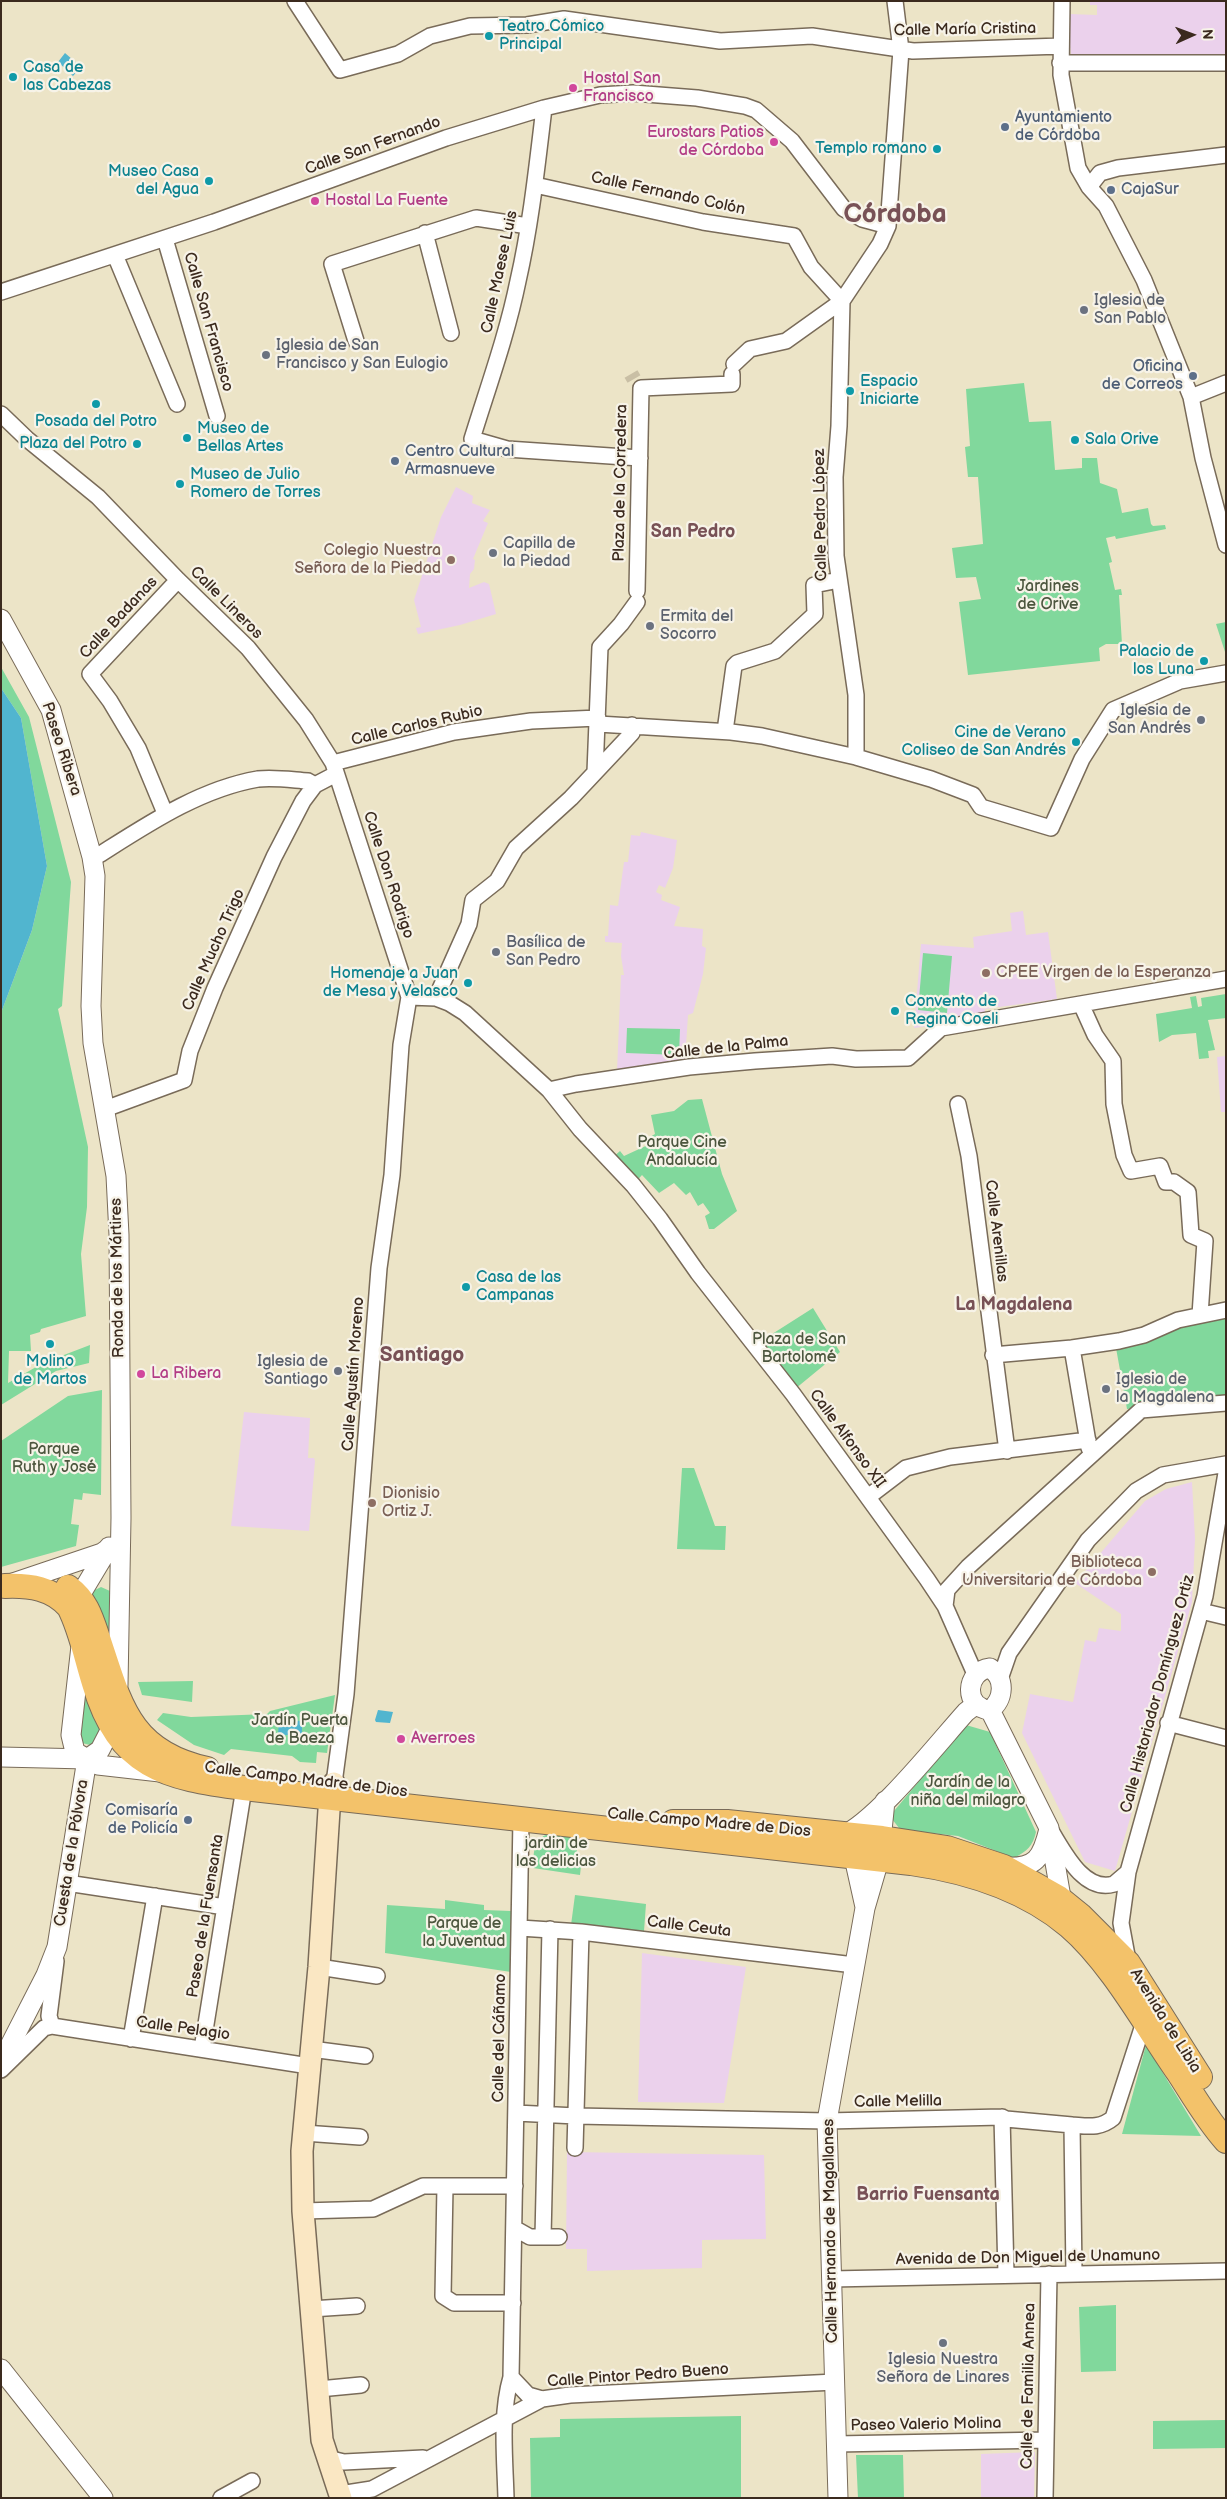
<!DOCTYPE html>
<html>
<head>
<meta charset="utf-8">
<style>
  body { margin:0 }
  #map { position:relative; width:1227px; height:2499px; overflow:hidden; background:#ece4c7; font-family:"Balsamiq Sans",sans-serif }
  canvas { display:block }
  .frame { position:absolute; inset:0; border:2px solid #3b2a1e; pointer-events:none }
  .north { position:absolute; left:1167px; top:10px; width:50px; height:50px; -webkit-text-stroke:4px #f7f3e8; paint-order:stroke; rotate:88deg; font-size:14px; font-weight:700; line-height:20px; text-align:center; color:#3b2a1e }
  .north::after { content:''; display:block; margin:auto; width:18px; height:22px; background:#3b2a1e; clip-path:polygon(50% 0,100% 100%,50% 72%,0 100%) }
</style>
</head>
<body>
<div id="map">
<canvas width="1227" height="2499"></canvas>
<div class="frame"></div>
<div class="north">N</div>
</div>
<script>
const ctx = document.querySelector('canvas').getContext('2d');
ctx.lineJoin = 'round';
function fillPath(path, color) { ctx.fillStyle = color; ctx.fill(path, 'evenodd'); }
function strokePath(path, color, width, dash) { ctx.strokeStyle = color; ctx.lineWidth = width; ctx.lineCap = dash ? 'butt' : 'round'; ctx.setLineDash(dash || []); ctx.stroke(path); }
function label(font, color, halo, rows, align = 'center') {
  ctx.font = font + ' "Balsamiq Sans",sans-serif'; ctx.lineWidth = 4.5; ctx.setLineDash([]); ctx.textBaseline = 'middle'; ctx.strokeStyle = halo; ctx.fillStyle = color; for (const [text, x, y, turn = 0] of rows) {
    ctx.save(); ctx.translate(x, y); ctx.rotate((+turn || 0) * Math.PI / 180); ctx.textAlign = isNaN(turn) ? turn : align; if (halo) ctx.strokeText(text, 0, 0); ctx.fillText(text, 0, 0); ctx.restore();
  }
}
fillPath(new Path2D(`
  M1090 1H1226V55H1071L1069 33H1066V26L1069 25V14L1097 15V5H1090Z
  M456 487 473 496 472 503 490 510 483 521 488 523 473 559 475 560 474 569 470 574 469 588 484 582 489 584 496 614 460 625 418 634 416 628 421 627 414 600 441 517Z
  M641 832 677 840 673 868 665 888 659 885 656 892 662 895 661 900 680 907 674 926 703 929 702 946 706 948 703 974 693 1013 688 1015 685 1061 617 1071 621 975H624L621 956 622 943 605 942V936H608L610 905 618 906 624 862H628L631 835 640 836Z
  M1023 911 1026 935 1048 932 1057 999 985 1009V1016L960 1022 914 1028 921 944 974 948 973 937 1012 931 1010 913Z
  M1226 1056V1112H1221L1217 1057Z
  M244 1412 310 1418 308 1458H314L315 1461 309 1531 231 1526Z
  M1192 1482 1195 1539 1192 1602 1115 1871 1085 1862 1022 1733 1030 1694 1073 1702 1085 1640 1096 1642 1099 1628 1121 1631V1614L1075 1583 1145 1501 1166 1489Z
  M642 1953 746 1967 724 2103 638 2102Z
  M567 2152 764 2155 766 2239 702 2240V2268L587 2271V2249H566Z
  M1035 2452 1034 2498H981V2454Z`), '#ebd1ec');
fillPath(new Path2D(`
  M1024 383 1029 422 1051 421 1055 470 1082 468V458H1097L1100 483 1117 489 1122 513 1148 508 1151 524 1153 526 1165 525 1166 529 1116 539 1115 536 1106 538 1112 562 1109 563 1115 590 1121 589 1122 595H1119L1122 644H1106L1099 648 1100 661 968 675 959 602 981 599 976 577 956 578 952 548 983 544 978 477H968L965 447 970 446 966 389Z
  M1226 622V655L1216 624Z
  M1 667 29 717 71 882 62 1006 58 1009 88 1147 87 1207 81 1254 86 1316 41 1329 40 1332 30 1335 31 1351H9L8 1383 43 1363 90 1345 89 1363 56 1371 1 1405V1013L32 930 47 866 21 718 1 688Z
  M923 953 952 956 947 1013 918 1010Z
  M1226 994V1018L1208 1020 1215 1050 1208 1051 1209 1058 1199 1059 1196 1033 1172 1035 1159 1042 1156 1014 1192 1008 1190 997 1196 996 1198 1007 1202 1006 1201 998Z
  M627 1028 680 1029 679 1055 626 1053Z
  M702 1099 722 1174 737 1211 714 1229H709L705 1216 710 1213 703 1203 698 1206 690 1192 686 1195 674 1183 659 1193 642 1175 633 1185 612 1158 620 1151 624 1156 650 1144 648 1138 655 1134 651 1115 674 1111 688 1100Z
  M813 1308 840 1352 795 1389 758 1343Z
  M1226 1316V1399L1127 1409 1116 1348 1194 1318Z
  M102 1390 101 1495 83 1493 82 1500 74 1499 71 1524 79 1525 76 1546 1 1567V1441L68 1396Z
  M682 1468H694L715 1526H726L725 1550 677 1549Z
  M101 1587 110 1591 112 1656 93 1598V1591Z
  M193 1681 192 1702 142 1695 138 1682Z
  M84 1683 102 1729 97 1742 90 1745 82 1743 78 1736Z
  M335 1695 327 1753 317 1752 316 1763 300 1762 292 1756 231 1749 224 1755 194 1745 157 1720 163 1713 191 1717 267 1714 270 1711Z
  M966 1725 990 1732 1036 1832C1033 1846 1027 1851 1014 1858L958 1836 904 1830 899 1828 892 1819 894 1811Z
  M548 1834 579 1837 575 1864 581 1866 580 1875 533 1868C534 1854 532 1840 548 1834Z
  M575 1895 646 1904 644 1931 571 1925Z
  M445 1900 484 1905V1910L511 1911V1972L385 1953 387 1905 445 1909Z
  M1146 2045 1201 2136 1122 2134Z
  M1116 2305V2371L1081 2372 1079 2307Z
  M741 2416V2498H531L530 2438 560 2437V2419Z
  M1226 2420V2448L1153 2449V2421Z
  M856 2455H903L904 2498H858Z`), '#81d89c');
fillPath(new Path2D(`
  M65 53 81 67 73 76 58 62Z
  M1 688 21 718 47 866 32 930 1 1013Z
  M378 1710 393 1712 390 1723 376 1722 375 1720Z
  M279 1720 302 1721V1735H278Z`), '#51b5cf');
strokePath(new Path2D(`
  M631 374 634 379`), '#c9bfa5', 15, [15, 8]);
const minor = new Path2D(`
  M295 1 340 70 398 54 430 36 470 26 527 25 564 19 720 41 812 36 913 51 1061 46
  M1062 1 1061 75 1078 168 1089 187 1106 206 1144 280 1191 397 1203 458 1226 545
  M1060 63H1226
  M544 108C537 166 531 224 518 281 507 335 488 387 472 439L507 449 640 458
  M535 185 703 222 794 236 811 267 842 301
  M1089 187 1100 173 1118 168 1226 155
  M425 233 451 333
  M165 239 217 416
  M115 255 177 404
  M1 292 214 222 446 138 544 108 600 95 633 93 697 98 745 106 756 110 792 141 844 209 862 219 888 226
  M842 301 839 426 835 477 836 556 856 695V757
  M356 341 332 264 476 218 528 226
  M734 364 750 349 786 341 842 301 880 244 888 226 901 50 895 1
  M1191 397 1226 383
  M1 414 27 439 98 497 178 580 248 648 306 720 333 763 409 997 401 1045 392 1175 379 1268 346 1694 334 1783
  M637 591 641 388 732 384V374
  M598 724 731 732 762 736 856 757 931 779 973 795 981 807 1051 828 1082 759 1113 710 1180 681 1226 673
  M725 731 734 666 737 663 775 651 815 614 814 585 839 580
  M333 763 454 732 531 721 598 718
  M595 772 600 647 621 624 637 602
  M165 813 138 748 110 701 90 674 178 580
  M92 857 99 855C148 824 200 789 258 779 274 777 293 780 308 781L315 785
  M409 997 436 998 449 1003 465 1013 549 1090 580 1129 633 1185 660 1219 698 1273 793 1394 927 1579 945 1606 975 1674
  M436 998 469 924 473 900 497 881 516 848 571 798 619 747 632 733V725
  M1081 1004 1095 1035 1113 1061 1114 1104 1124 1155 1131 1171 1160 1166 1166 1182H1174L1188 1192 1191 1235 1205 1241 1200 1315
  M549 1090 576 1084 689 1067 755 1061 832 1056 856 1059 908 1058 941 1028 1226 979
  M958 1104 969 1156 1007 1451
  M105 1109 184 1080 190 1051 215 988 274 857 303 801 315 785 336 774
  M1072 1348 1089 1448
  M993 1355 1072 1348 1119 1341 1144 1335 1178 1320 1226 1310
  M868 1497 906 1468 950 1457 1088 1440
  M945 1606 947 1590 968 1567 1141 1410 1226 1403
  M1201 1611 1226 1617
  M1000 1679 1009 1653 1088 1540 1136 1491 1163 1475 1226 1464
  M1168 1723 1226 1738
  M1051 1831C1064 1852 1084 1893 1114 1884L1128 1872
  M67 1883 225 1907
  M520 1928 581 1932 854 1965
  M1128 1961 1121 1923 1128 1872 1205 1596 1226 1473
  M319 1967 377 1976
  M52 2026 49 2016 56 1961
  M131 2039 155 1896
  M202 2049 244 1788
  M311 2049 365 2056
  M1 2070 44 2028 52 2026 309 2066
  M516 2113 576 2116 827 2121 1002 2117 1006 2119 1072 2125 1074 2274
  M1002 2117 1006 2274
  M1072 2125C1087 2126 1100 2129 1113 2118L1144 2022
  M304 2133 360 2137
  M575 2148 581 1932
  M445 2186 443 2296 454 2303H513
  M303 2211 373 2209 423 2186H515
  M514 2228 530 2237H543L550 1929
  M543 2237H559
  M831 2279 1226 2271
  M311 2309 357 2306
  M511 2377 528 2395 542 2399
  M319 2389 361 2385
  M836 2444 1046 2440
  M327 2458 344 2462 423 2458
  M340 2494 372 2489 542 2399 570 2395 835 2382
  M221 2498 252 2481
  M506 2498C505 2459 500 2415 511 2377L521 1819
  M1045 2498 1049 2274`);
const tertiary = new Path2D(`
  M1 619 51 710 92 857 95 876 91 1006 93 1043 116 1176 119 1235 121 1518 118 1685
  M10 1584 102 1553 109 1548
  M73 1607 109 1547
  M81 1646 71 1735 75 1752 98 1765 160 1772
  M990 1668C1006 1678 1004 1700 990 1710 963 1708 965 1671 990 1668Z
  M990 1710 1049 1828 1063 1909
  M1 1757 87 1759
  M87 1759 100 1750 117 1717
  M840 1837C876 1822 938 1743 966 1712L975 1705
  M842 1848 855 1862 865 1907
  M1004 1867C1036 1869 1042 1858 1049 1829
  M1 2063 46 1975 57 1947 87 1759
  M1 2369 103 2498
  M838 2498 827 2121 865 1908 879 1860 885 1801`);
const secondary = new Path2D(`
  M334 1783 329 1810 319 1967 302 2151 303 2211 322 2440 341 2498`);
const primary = new Path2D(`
  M5 1586C30 1585 52 1588 69 1607 81 1630 86 1658 94 1683 119 1768 165 1778 244 1788L911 1863C967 1871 1025 1889 1069 1926 1111 1962 1146 2026 1178 2072 1193 2095 1207 2120 1226 2141
  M68 1587C86 1600 91 1617 98 1638 120 1704 129 1752 207 1769
  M673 1822H727L882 1838 947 1848 1004 1867 1059 1898 1080 1915 1128 1963 1200 2077`);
strokePath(minor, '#796b59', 18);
strokePath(tertiary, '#796b59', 21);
strokePath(secondary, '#796b59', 24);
strokePath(primary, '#796b59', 26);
strokePath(minor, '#fff', 15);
strokePath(tertiary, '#fff', 19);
strokePath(secondary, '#fae7c3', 21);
strokePath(primary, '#f3c26a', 24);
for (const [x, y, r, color] of [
  [489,36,5,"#0f9aa8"],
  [13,77,5,"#0f9aa8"],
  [573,88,5,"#d1479c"],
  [1005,127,5,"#5c6f8a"],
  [774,142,5,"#d1479c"],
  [937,149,5,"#0f9aa8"],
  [209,181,5,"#0f9aa8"],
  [1111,190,5,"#5c6f8a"],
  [315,201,5,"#d1479c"],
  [1084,310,5,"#6b7280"],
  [266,355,5,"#6b7280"],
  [1193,376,5,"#5c6f8a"],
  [850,391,5,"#0f9aa8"],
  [96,404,5,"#0f9aa8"],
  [187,438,5,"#0f9aa8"],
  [1075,440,5,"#0f9aa8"],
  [137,444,5,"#0f9aa8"],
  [395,461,5,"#5c6f8a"],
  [180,484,5,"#0f9aa8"],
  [493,553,5,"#6b7280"],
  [451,560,5,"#8d6e63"],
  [650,626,5,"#6b7280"],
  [1204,661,5,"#0f9aa8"],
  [1201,720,5,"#6b7280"],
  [1076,742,5,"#0f9aa8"],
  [496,952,5,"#6b7280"],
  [986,973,5,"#8d6e63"],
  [468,983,5,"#0f9aa8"],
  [895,1011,5,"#0f9aa8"],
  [466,1287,5,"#0f9aa8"],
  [50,1344,5,"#0f9aa8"],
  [338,1371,5,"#6b7280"],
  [141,1374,5,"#d1479c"],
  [1106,1389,5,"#6b7280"],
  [372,1503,5,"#8d6e63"],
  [1152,1572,5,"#8d6e63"],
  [401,1739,5,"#d1479c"],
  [188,1820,5,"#5c6f8a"],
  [943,2343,5,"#6b7280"]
]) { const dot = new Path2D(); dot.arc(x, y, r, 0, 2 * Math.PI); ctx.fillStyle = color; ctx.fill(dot); strokePath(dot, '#f7f3e8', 2); }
label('16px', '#0d838f', '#f7f3e8', [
  ["Teatro Cómico",499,27],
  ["Principal",499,45],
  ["Casa de",23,68],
  ["las Cabezas",23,86],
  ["Templo romano",927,149,"right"],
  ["Museo Casa",199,172,"right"],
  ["del Agua",199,190,"right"],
  ["Espacio",860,382],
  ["Iniciarte",860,400],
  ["Posada del Potro",96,422,"center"],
  ["Museo de",197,429],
  ["Bellas Artes",197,447],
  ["Sala Orive",1085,440],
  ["Plaza del Potro",127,444,"right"],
  ["Museo de Julio",190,475],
  ["Romero de Torres",190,493],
  ["Palacio de",1194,652,"right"],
  ["los Luna",1194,670,"right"],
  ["Cine de Verano",1066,733,"right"],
  ["Coliseo de San Andrés",1066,751,"right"],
  ["Homenaje a Juan",458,974,"right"],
  ["de Mesa y Velasco",458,992,"right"],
  ["Convento de",905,1002],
  ["Regina Coeli",905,1020],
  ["Casa de las",476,1278],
  ["Campanas",476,1296],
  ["Molino",50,1362,"center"],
  ["de Martos",50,1380,"center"]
], 'left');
label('16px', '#3b2a1e', '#f7f3e8', [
  ["Calle María Cristina",965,30,-1],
  ["Calle San Fernando",373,146,-20],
  ["Calle Fernando Colón",668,194,12],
  ["Calle Maese Luis",500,272,-78],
  ["Calle San Francisco",208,322,74],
  ["Plaza de la Corredera",621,483,-89],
  ["Calle Pedro López",821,515,-91],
  ["Calle Lineros",226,603,45],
  ["Calle Badanas",119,618,-47],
  ["Calle Carlos Rubio",417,726,-13],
  ["Paseo Ribera",61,749,72],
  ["Calle Don Rodrigo",388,875,72],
  ["Calle Mucho Trigo",214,950,-66],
  ["Calle de la Palma",726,1048,-6],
  ["Calle Arenillas",996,1231,83],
  ["Ronda de los Mártires",118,1278,-91],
  ["Calle Agustín Moreno",354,1374,-86],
  ["Calle Alfonso XII",847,1439,54],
  ["Calle Historiador Domínguez Ortiz",1158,1694,-75],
  ["Calle Campo Madre de Dios",306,1780,7],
  ["Calle Campo Madre de Dios",709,1823,5],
  ["Cuesta de la Pólvora",72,1853,-81],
  ["Paseo de la Fuensanta",206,1916,-81],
  ["Calle Ceuta",689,1927,7],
  ["Avenida de Libia",1165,2021,58],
  ["Calle Pelagio",183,2029,8],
  ["Calle del Cáñamo",500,2038,-89],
  ["Calle Melilla",898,2102,-1],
  ["Calle Hernando de Magallanes",831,2231,-91],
  ["Avenida de Don Miguel de Unamuno",1028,2258,-1],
  ["Calle Pintor Pedro Bueno",638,2376,-4],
  ["Calle de Familia Annea",1029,2386,-89],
  ["Paseo Valerio Molina",926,2425,-1]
]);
label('16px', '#b23c85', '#f7f3e8', [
  ["Hostal San",583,79],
  ["Francisco",583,97],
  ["Eurostars Patios",764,133,"right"],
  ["de Córdoba",764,151,"right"],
  ["Hostal La Fuente",325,201],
  ["La Ribera",151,1374],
  ["Averroes",411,1739]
], 'left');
label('16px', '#4e5e75', '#f7f3e8', [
  ["Ayuntamiento",1015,118],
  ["de Córdoba",1015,136],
  ["CajaSur",1121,190],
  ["Oficina",1183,367,"right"],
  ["de Correos",1183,385,"right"],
  ["Centro Cultural",405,452],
  ["Armasnueve",405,470],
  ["Comisaría",178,1811,"right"],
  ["de Policía",178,1829,"right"]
], 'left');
label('16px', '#5b616d', '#f7f3e8', [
  ["Iglesia de",1094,301],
  ["San Pablo",1094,319],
  ["Iglesia de San",276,346],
  ["Francisco y San Eulogio",276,364],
  ["Capilla de",503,544],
  ["la Piedad",503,562],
  ["Ermita del",660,617],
  ["Socorro",660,635],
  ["Iglesia de",1191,711,"right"],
  ["San Andrés",1191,729,"right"],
  ["Basílica de",506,943],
  ["San Pedro",506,961],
  ["Iglesia de",328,1362,"right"],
  ["Santiago",328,1380,"right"],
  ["Iglesia de",1116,1380],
  ["la Magdalena",1116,1398],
  ["Iglesia Nuestra",943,2360,"center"],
  ["Señora de Linares",943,2378,"center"]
], 'left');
label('16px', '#785e54', '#f7f3e8', [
  ["Colegio Nuestra",441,551],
  ["Señora de la Piedad",441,569],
  ["CPEE Virgen de la Esperanza",996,973,"left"],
  ["Dionisio",382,1494,"left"],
  ["Ortiz J.",382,1512,"left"],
  ["Biblioteca",1142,1563],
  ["Universitaria de Córdoba",1142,1581]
], 'right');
label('16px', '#4c563e', '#f7f3e8', [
  ["Jardines",1048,587],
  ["de Orive",1048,605],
  ["Parque Cine",682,1143],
  ["Andalucía",682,1161],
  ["Plaza de San",799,1340],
  ["Bartolomé",799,1358],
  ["Parque",54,1450],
  ["Ruth y José",54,1468],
  ["Jardín Puerta",300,1721],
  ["de Baeza",300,1739],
  ["Jardín de la",968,1783],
  ["niña del milagro",968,1801],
  ["jardin de",556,1844],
  ["las delicias",556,1862],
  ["Parque de",464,1924],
  ["la Juventud",464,1942]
]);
label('bold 18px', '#785156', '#f7f3e8', [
  ["San Pedro",693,532],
  ["La Magdalena",1014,1305],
  ["Barrio Fuensanta",928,2195]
]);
label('bold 21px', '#785156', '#f7f3e8', [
  ["Santiago",422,1356]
]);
label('bold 26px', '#785156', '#f7f3e8', [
  ["Córdoba",895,215]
]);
</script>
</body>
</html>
